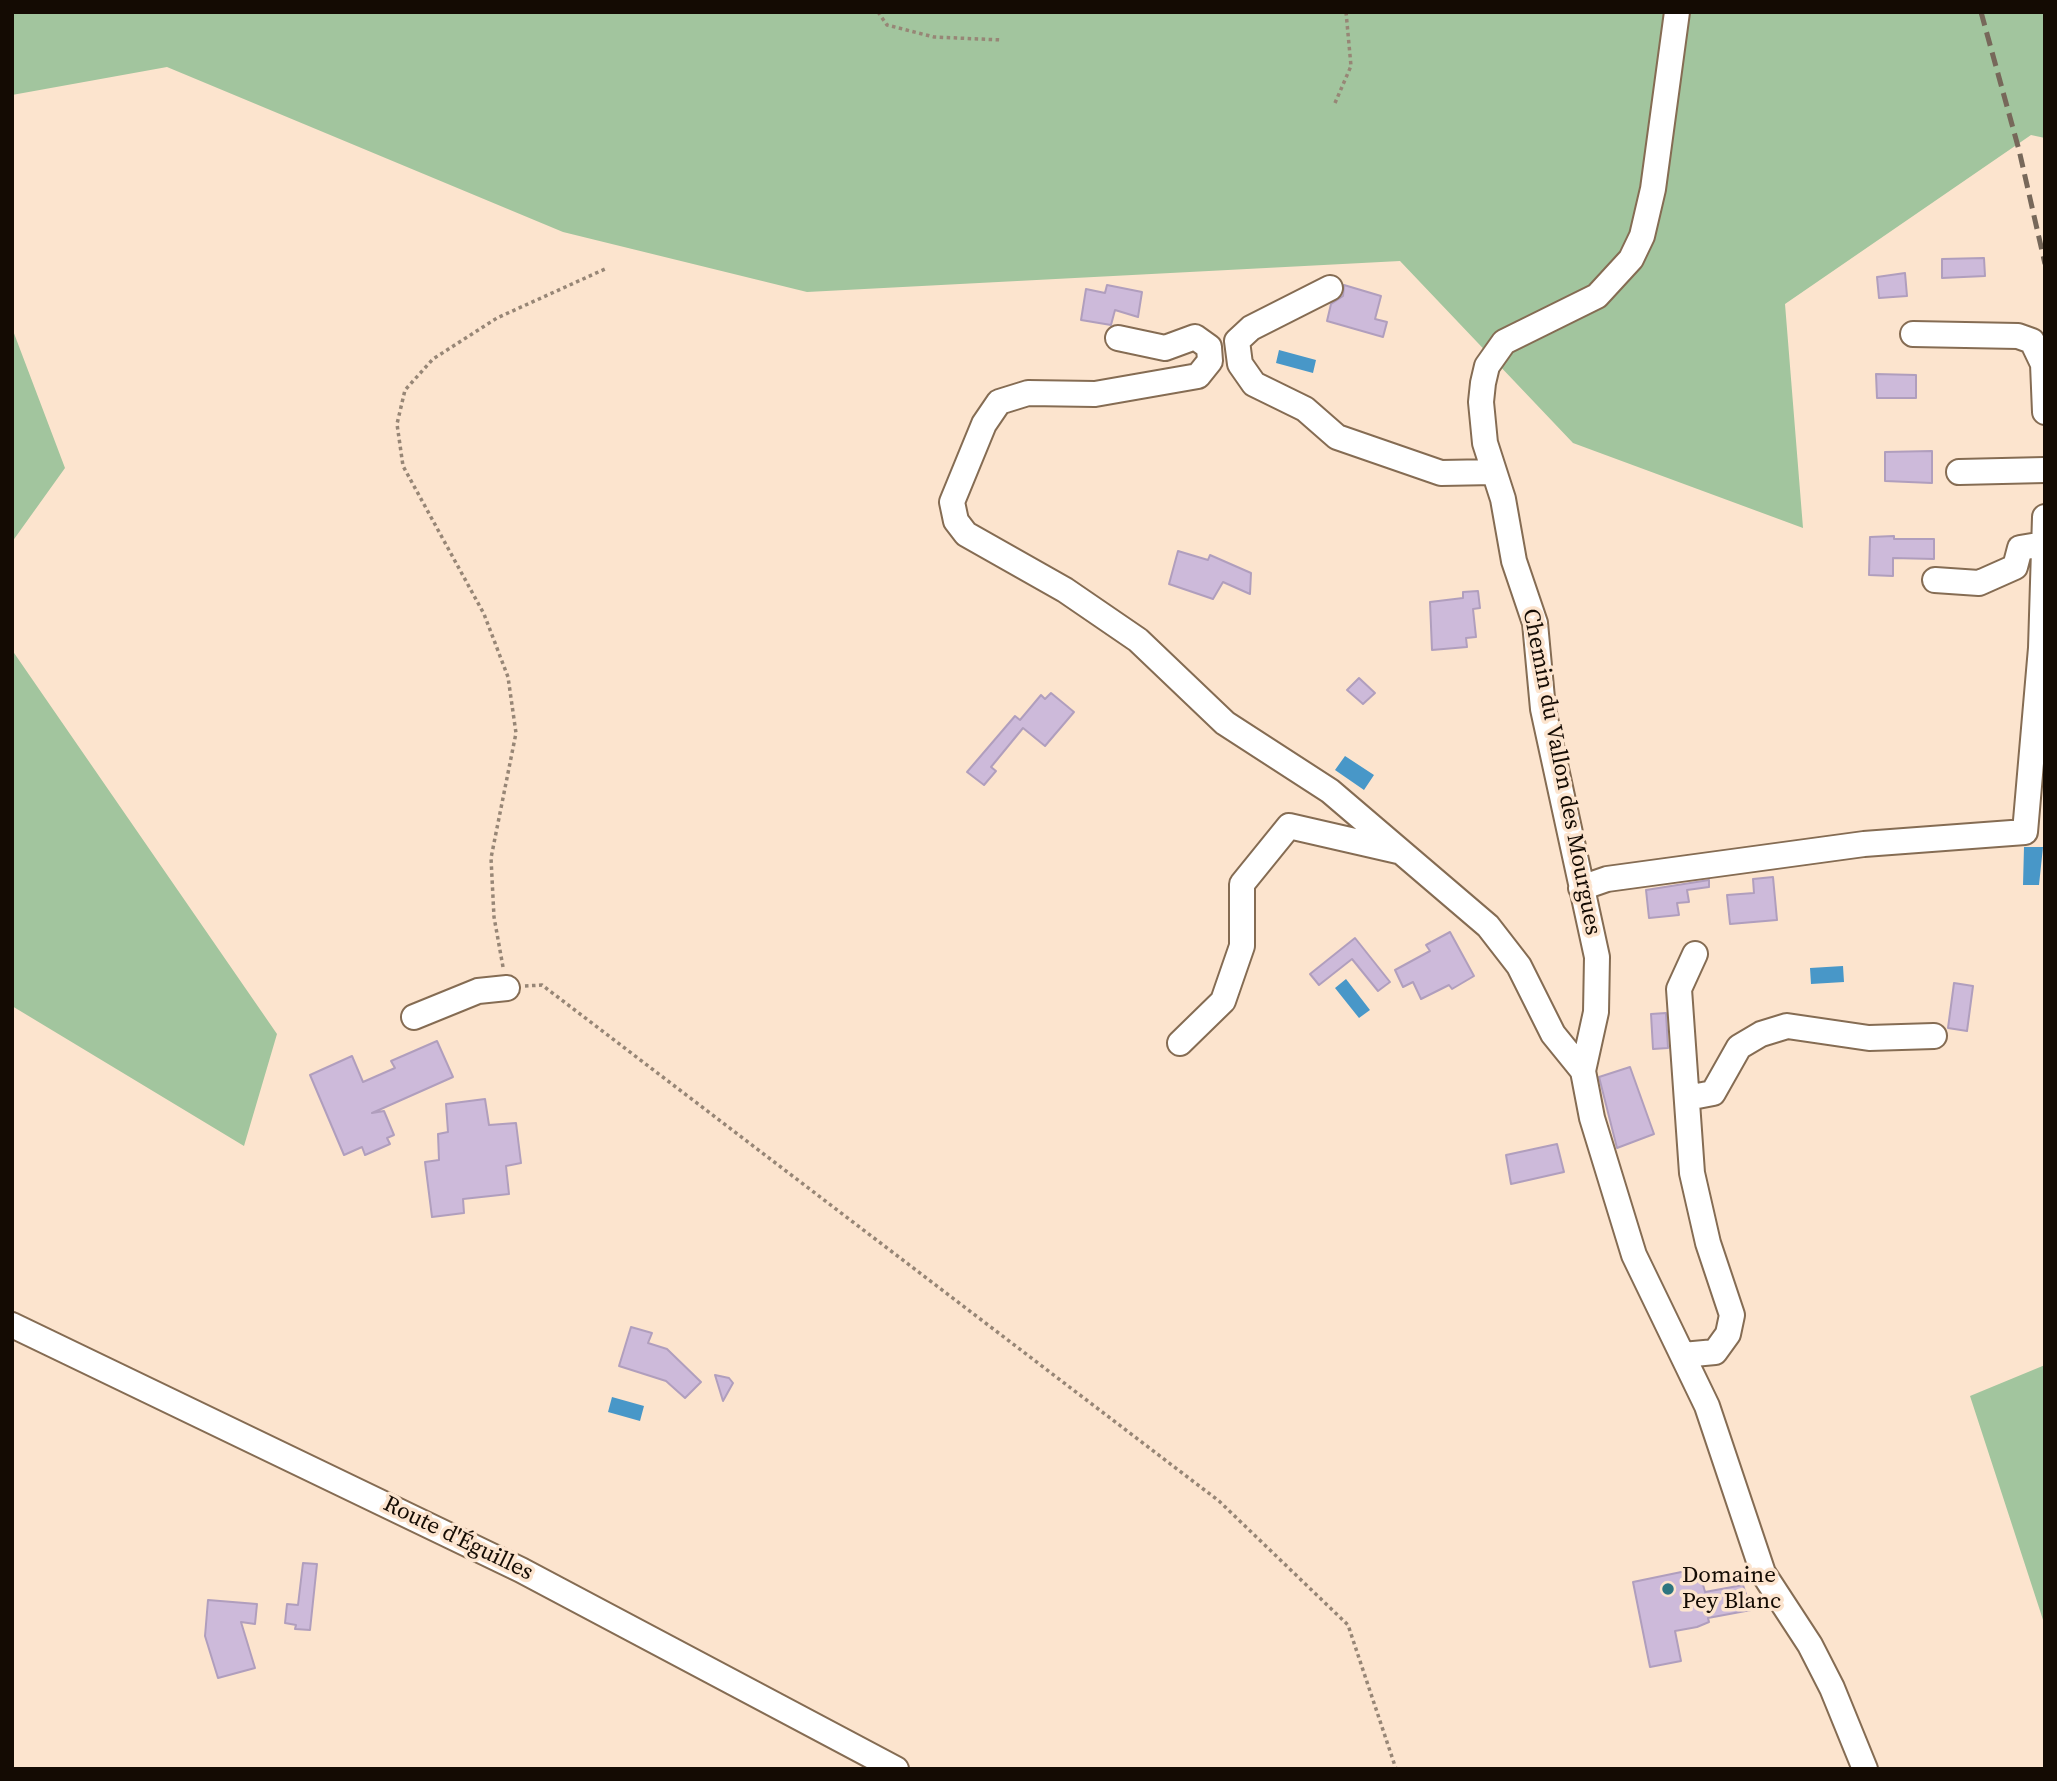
<!DOCTYPE html>
<html>
<head>
<meta charset="utf-8">
<style>
  body { margin:0 }
  #map { position:relative; width:2057px; height:1781px; overflow:hidden; background:#fce4ce; font-family:"Source Serif 4",serif }
  canvas { display:block }
  .frame { position:absolute; inset:0; border:14px solid #140b03; pointer-events:none }
</style>
</head>
<body>
<div id="map">
<canvas width="2057" height="1781"></canvas>
<div class="frame"></div>
</div>
<script>
const ctx = document.querySelector('canvas').getContext('2d');
ctx.lineJoin = 'round';
function fillPath(path, color) { ctx.fillStyle = color; ctx.fill(path, 'evenodd'); }
function strokePath(path, color, width, dash) { ctx.strokeStyle = color; ctx.lineWidth = width; ctx.lineCap = dash ? 'butt' : 'round'; ctx.setLineDash(dash || []); ctx.stroke(path); }
function label(font, color, halo, rows, align = 'center') {
  ctx.font = font + ' "Source Serif 4",serif'; ctx.lineWidth = 7; ctx.setLineDash([]); ctx.textBaseline = 'middle'; ctx.strokeStyle = halo; ctx.fillStyle = color; for (const [text, x, y, turn = 0] of rows) {
    ctx.save(); ctx.translate(x, y); ctx.rotate((+turn || 0) * Math.PI / 180); ctx.textAlign = isNaN(turn) ? turn : align; if (halo) ctx.strokeText(text, 0, 0); ctx.fillText(text, 0, 0); ctx.restore();
  }
}
fillPath(new Path2D(`
  M12 12H2045V138L2031 135 1785 304 1803 528 1573 443 1400 261 807 292 563 232 167 67 12 95Z
  M12 328 65 468 12 542Z
  M12 650 277 1034 244 1146 12 1006Z
  M2045 1365V1626L1970 1396Z`), '#a2c59e');
fillPath(new Path2D(`
  M1279 350 1316 360 1313 373 1276 363Z
  M1345 756 1374 775 1364 790 1335 770Z
  M2024 847H2043L2039 885H2023Z
  M1843 966 1844 982 1811 984 1810 968Z
  M1346 979 1370 1010 1359 1018 1335 988Z
  M612 1397 644 1406 640 1421 608 1412Z`), '#4897c8');
const building = new Path2D(`
  M1984 258 1985 276 1942 278V259Z
  M1905 273 1907 296 1879 298 1877 277Z
  M1107 285 1142 292 1138 317 1115 310 1111 325 1081 320 1086 289 1105 293Z
  M1344 285 1381 296 1375 319 1387 322 1383 337 1327 321 1331 304 1343 296Z
  M1876 374 1916 375V398H1877Z
  M1932 451V483L1885 481V452Z
  M1894 536V539H1934V559L1893 558V576L1869 575 1870 537Z
  M1178 551 1208 560 1210 555 1251 573 1250 594 1223 582 1213 599 1169 584Z
  M1478 591 1480 608 1473 609 1476 637 1466 638 1467 647 1432 650 1430 602 1463 598V592Z
  M1359 678 1375 693 1363 704 1347 690Z
  M1051 693 1074 712 1045 746 1023 728 991 767 996 771 984 785 967 772 1015 716 1020 720 1041 695 1045 699Z
  M1773 877 1777 920 1730 924 1727 895 1754 893 1753 879Z
  M1709 880V887L1687 890 1689 902 1677 903 1679 915 1649 918 1646 890Z
  M1450 932 1474 976 1452 989 1449 985 1421 999 1413 982 1403 987 1395 970 1430 951 1426 945Z
  M1355 938 1390 982 1378 991 1352 959 1319 985 1310 974Z
  M1954 983 1973 986 1967 1031 1948 1028Z
  M1666 1013 1668 1048 1653 1049 1651 1014Z
  M437 1041 453 1077 372 1113 384 1111 394 1135 387 1138 390 1144 365 1155 362 1147 344 1155 310 1075 352 1056 363 1082 395 1068 391 1061Z
  M1630 1067 1654 1134 1617 1148 1599 1077Z
  M485 1099 489 1125 516 1123 521 1163 506 1166 509 1194 463 1199 464 1213 432 1217 425 1162 439 1160 438 1134 448 1132 446 1104Z
  M1557 1144 1564 1172 1511 1184 1506 1155Z
  M631 1327 652 1333 648 1343 667 1349 701 1382 685 1398 666 1381 619 1366Z
  M715 1375 729 1378 733 1383 723 1401Z
  M303 1563 317 1564 310 1630 295 1629 296 1625 285 1623 287 1604 298 1605Z
  M1691 1570 1693 1583 1702 1581 1705 1592 1743 1585 1751 1610 1708 1618 1709 1622 1697 1627 1675 1631 1681 1661 1650 1667 1633 1582Z
  M208 1600 257 1604 255 1624 241 1622 255 1668 218 1678 205 1636Z`);
fillPath(building, '#cdbada');
strokePath(building, '#b09ebd', 2);
const minor = new Path2D(`
  M1677 12 1653 189 1642 236 1631 259 1597 296 1504 342 1487 366 1483 383 1481 402 1485 443 1503 499 1514 561 1535 623 1543 709 1597 957 1596 1012 1583 1071 1592 1118 1634 1255 1707 1406 1763 1573 1810 1645 1832 1688 1865 1769
  M1330 288 1251 328 1237 341 1240 364 1254 384 1305 409 1337 437 1441 473 1494 472
  M1913 334 2018 336 2032 341 2043 364 2045 412
  M1118 338 1165 348 1195 337 1209 347 1210 361 1198 376 1095 394 1028 393 999 402 984 424 952 502 956 521 966 534 1065 590 1138 640 1225 723 1330 791 1488 926 1519 966 1553 1034 1583 1071
  M1959 472 2045 470
  M1935 580 1979 583 2015 567 2020 548 2044 544
  M1581 888 1607 879 1864 844 2025 832 2041 648 2045 517
  M414 1017 478 991 507 988
  M1180 1043 1223 1001 1242 946V884L1289 826 1398 851
  M1687 1098 1713 1093 1739 1047 1761 1034 1787 1026 1869 1038 1934 1036
  M12 1325 521 1570 896 1769
  M1683 1355 1715 1352 1728 1334 1732 1315 1708 1243 1692 1173 1679 989 1695 954`);
strokePath(minor, '#856c53', 28);
strokePath(new Path2D(`
  M878 12 887 25 934 37 1002 40
  M1335 103 1351 66 1346 12
  M503 967 494 917 491 858 516 733 508 677 484 614 403 466 397 424 405 390 433 359 497 318 605 269
  M525 986 542 985 1219 1501 1348 1625 1396 1769`), '#978676', 3.5, [3.5, 3.5]);
strokePath(minor, '#fff', 24);
strokePath(new Path2D(`
  M1981 12 2019 150 2045 264`), '#77685a', 5, [14, 7]);
for (const [x, y, r, color] of [
  [1668,1589,7,"#2e7580"]
]) { const dot = new Path2D(); dot.arc(x, y, r, 0, 2 * Math.PI); ctx.fillStyle = color; ctx.fill(dot); strokePath(dot, '#fce4ce', 2.5); }
label('23px', '#140b03', '#fce4ce', [
  ["Chemin du Vallon des Mourgues",1561,772,79],
  ["Route d'Éguilles",458,1539,26]
]);
label('23px', '#140b03', '#fce4ce', [
  ["Domaine",1682,1576],
  ["Pey Blanc",1682,1602]
], 'left');
</script>
</body>
</html>
